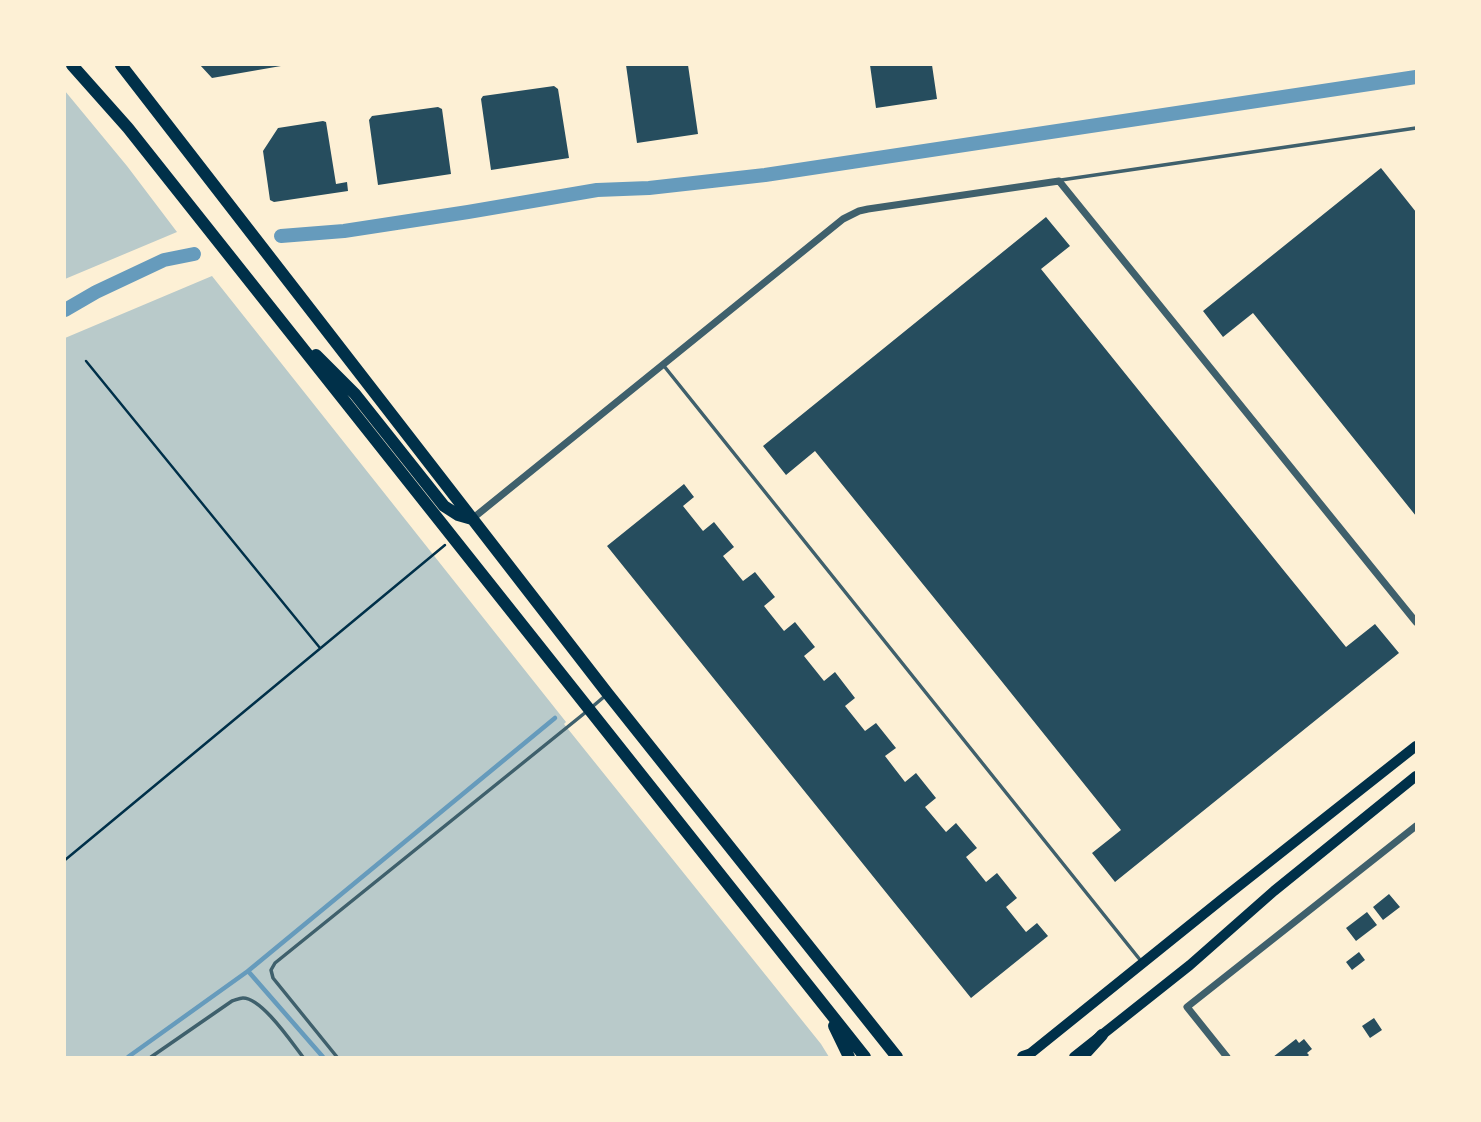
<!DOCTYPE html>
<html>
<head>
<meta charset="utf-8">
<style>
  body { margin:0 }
  #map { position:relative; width:1481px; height:1122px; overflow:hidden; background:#fdf0d5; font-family:"Golos Text",sans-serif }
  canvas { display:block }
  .frame { position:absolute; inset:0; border:66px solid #fdf0d5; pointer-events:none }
</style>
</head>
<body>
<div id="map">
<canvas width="1481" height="1122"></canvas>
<div class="frame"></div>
</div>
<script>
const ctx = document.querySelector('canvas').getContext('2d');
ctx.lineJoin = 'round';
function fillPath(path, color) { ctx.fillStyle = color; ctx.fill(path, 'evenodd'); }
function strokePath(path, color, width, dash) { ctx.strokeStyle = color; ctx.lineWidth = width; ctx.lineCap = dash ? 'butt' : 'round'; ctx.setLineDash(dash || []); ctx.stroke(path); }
fillPath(new Path2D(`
  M65 91 127 166 177 232 65 279Z
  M212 276 566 722 564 724 821 1044 829 1057H65V338Z`), '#b9caca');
strokePath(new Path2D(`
  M248 971 323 1057
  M128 1057 248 971 555 718`), '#669bbc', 4.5);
strokePath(new Path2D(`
  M281 236 344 231 468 212 597 190 649 188 765 175 1416 77
  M65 310 96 292 164 260 194 254`), '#669bbc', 14);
fillPath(new Path2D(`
  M200 65H281V66L212 78Z
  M626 65H688L698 134 637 143Z
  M870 65H932L937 99 876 108Z
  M554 86 558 89 569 158 491 170 481 99 483 96Z
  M438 107 442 109 451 174 378 185 369 120 372 116Z
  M323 121 326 122 336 184 347 182 348 191 274 202 270 200 263 151 278 128Z
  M1381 168 1416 212V516L1253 313 1223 337 1203 311Z
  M1046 217 1070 246 1041 269 1285 572 1346 647 1375 624 1399 653 1115 882 1092 853 1121 830 999 678 815 451 786 475 763 446Z
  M684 484 694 497 683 506 703 531 714 522 734 547 723 556 743 581 755 572 775 597 764 606 784 631 795 622 815 647 804 656 824 681 835 672 855 698 845 706 865 731 876 723 896 748 885 756 905 782 916 773 936 798 925 807 946 832 956 823 977 848 966 857 986 882 997 873 1017 898 1006 907 1026 932 1037 923 1048 936 971 998 607 546Z
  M1389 894 1400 907 1383 920 1373 907Z
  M1367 912 1377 925 1356 941 1346 928Z
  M1359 952 1365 960 1352 970 1346 962Z
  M1374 1018 1382 1030 1370 1038 1362 1026Z
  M1296 1039 1299 1043 1304 1039 1312 1049 1307 1053 1309 1055 1307 1057H1273Z`), '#264d5e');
strokePath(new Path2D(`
  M86 361 320 648
  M65 860 445 545`), '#003049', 2.5);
strokePath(new Path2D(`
  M1061 180 1416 128
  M664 366 1141 961
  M592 707 605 696
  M151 1057 232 1001C236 1000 239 998 243 998 262 998 292 1043 303 1057
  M337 1057 273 978 271 970 275 963 586 712`), '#3f606c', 3.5);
strokePath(new Path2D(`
  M472 519 843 219 859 211 868 209 1059 181 1416 622
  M1227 1057 1187 1007 1416 826`), '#3f606c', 7);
strokePath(new Path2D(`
  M1026 1057 1221 900 1416 746
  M1074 1057 1190 965 1274 891 1416 776`), '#003049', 10);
strokePath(new Path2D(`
  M72 65 128 128 865 1057
  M121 65 608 694 897 1057
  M316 355 355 394 444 506 458 515 472 519
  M834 1026 849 1057
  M1023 1057 1029 1055
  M1082 1057 1102 1035`), '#003049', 12);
</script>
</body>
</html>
